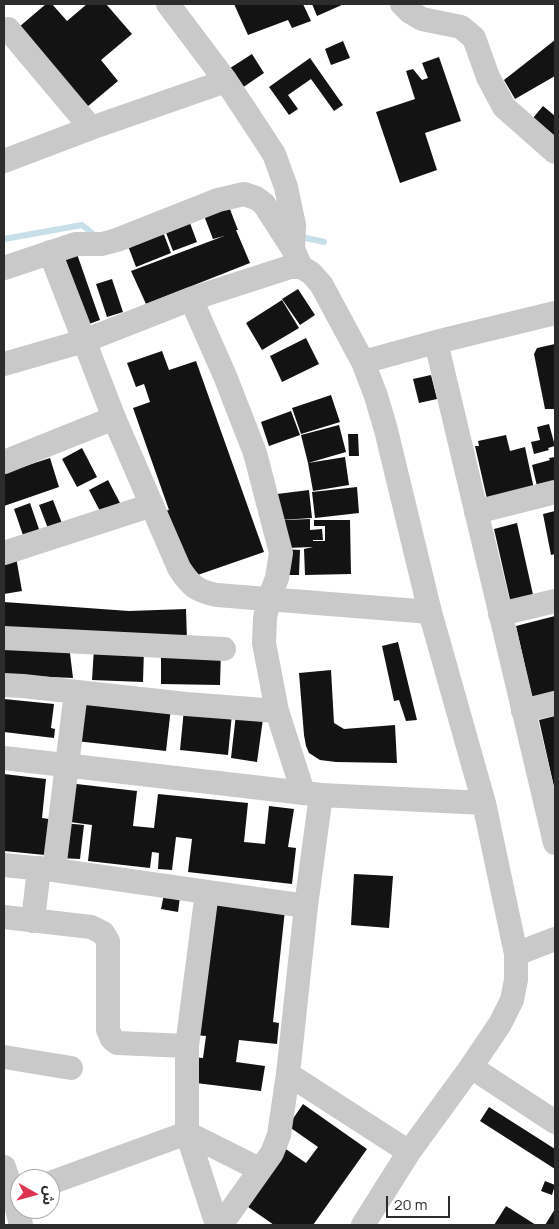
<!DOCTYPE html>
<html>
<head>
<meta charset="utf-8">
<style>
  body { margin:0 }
  #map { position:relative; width:559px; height:1229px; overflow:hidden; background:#fff; font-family:Manrope,"Noto Sans Arabic",sans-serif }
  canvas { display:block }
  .frame { position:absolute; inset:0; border:5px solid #2c2c2c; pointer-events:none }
  .north { position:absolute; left:10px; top:1169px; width:50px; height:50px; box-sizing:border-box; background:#fff; border:1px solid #ababab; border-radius:50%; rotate:97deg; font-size:14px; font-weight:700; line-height:20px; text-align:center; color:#2c2c2c }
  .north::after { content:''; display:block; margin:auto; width:18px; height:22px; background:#dd3550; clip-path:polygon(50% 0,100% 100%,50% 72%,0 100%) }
  .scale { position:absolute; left:386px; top:1196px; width:64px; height:22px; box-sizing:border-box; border:2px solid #2c2c2c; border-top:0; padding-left:6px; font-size:15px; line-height:18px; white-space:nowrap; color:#2c2c2c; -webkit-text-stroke:4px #fff; paint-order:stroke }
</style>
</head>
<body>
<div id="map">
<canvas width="559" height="1229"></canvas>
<div class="frame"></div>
<div class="north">ش</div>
<div class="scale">20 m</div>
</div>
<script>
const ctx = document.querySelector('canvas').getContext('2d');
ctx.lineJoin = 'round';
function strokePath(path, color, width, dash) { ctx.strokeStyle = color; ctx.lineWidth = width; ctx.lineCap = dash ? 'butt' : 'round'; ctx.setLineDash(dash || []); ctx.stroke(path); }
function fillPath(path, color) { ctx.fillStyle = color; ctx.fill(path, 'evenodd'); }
strokePath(new Path2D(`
  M297 236 324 242
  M4 239 82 225 97 237`), '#c6dfe9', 6);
fillPath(new Path2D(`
  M46 4H52L67 21 87 4H106L132 34 101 60 118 81 87 107 19 27Z
  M234 4H303L311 21 292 28 288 20 248 35Z
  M312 4H344L317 16Z
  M555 40V76L515 99 504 80Z
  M343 41 350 58 331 65 325 49Z
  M252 54 264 73 239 90 227 70Z
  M439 57 461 121 425 133 437 170 400 183 376 112 415 99 406 71 413 69 422 80 428 78 422 63Z
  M310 58 343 105 334 111 311 79 288 95 298 109 289 115 269 87Z
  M543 106 555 116V136L533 118Z
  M226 199 238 230H236L250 263 146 304 131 271 224 236 213 239 201 208Z
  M187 215 197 242 173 251 163 225Z
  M160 224 171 253 136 267 125 238Z
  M77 254 100 320 86 325 62 259Z
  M112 279 123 312 107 317 96 284Z
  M298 289 315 315 300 325 282 299Z
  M282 300 299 328 262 350 246 323Z
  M306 338 319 364 282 382 270 356Z
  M555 344V409H545L534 354 537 348Z
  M162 351 169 370 196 361 264 552 189 578 165 511 169 510 133 408 150 402 144 384 136 387 127 363Z
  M431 375 437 399 419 403 413 379Z
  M331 395 340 422 301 434 292 408Z
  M291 411 300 435 269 446 261 422Z
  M549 424 555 446 548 448 549 450 534 454 531 442 540 440 537 427Z
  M339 425 346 452 308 463 301 435Z
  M348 434H358L359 456H349Z
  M506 435 510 451 525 447 534 489 487 499 475 446H479L478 441Z
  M82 448 97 477 77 487 62 459Z
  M345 457 349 485 313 491 308 463Z
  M555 457V482L537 486 532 465 550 460 549 458Z
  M50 458 59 487 4 506V473Z
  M108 480 120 503 101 513 89 490Z
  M357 487 359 513 315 518 312 492Z
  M309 490 312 518 280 520 277 494Z
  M53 500 63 526 49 531 39 505Z
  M30 503 40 532 24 538 14 509Z
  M555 511V554L551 555 543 514Z
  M310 519V530L322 529 323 540H313V541H325V526H314V520H350L351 574 305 575 304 549 313 547 286 548 285 520Z
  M517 523 534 599 511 604 494 529Z
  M283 549 300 550 299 575H282Z
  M16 557 22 591 4 594V559Z
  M4 602 129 611 186 609 187 641 4 629Z
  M555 616V691L532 697 516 626Z
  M4 642 69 645 73 678 4 675Z
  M398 642 417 720 406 721 399 700 394 701 382 646Z
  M94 648 144 649 143 682 92 680Z
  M161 649 221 650 220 685 161 684Z
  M331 670 334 723 344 729 395 725 397 763 336 762 320 760 309 753 306 746 304 735 299 673Z
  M4 699 54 704 51 728 55 729 54 738 4 732Z
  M76 703 171 708 166 751 76 741Z
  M184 709 232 714 228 755 180 750Z
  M236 714 263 719 257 762 231 758Z
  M555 716V787H554L539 720Z
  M4 774 46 779 42 818 49 819 45 855 4 851Z
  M68 783 137 791 133 826 154 828 158 794 248 803 244 842 265 844 269 806 294 809 288 847 296 848 292 884 188 872 192 839 176 837 172 870 158 869 159 853 152 852 150 868 88 861 92 825 63 821Z
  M63 823 84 825 80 859 59 858Z
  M354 874 393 876 389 928 351 925Z
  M164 894 180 897 178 912 161 909Z
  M209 901 285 910 273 1022 279 1023 277 1044 239 1040 236 1062 265 1066 261 1091 188 1082 192 1057 203 1058 206 1036 194 1035Z
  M303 1104 367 1149 313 1225H274L241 1202 280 1145 306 1163 318 1147 288 1126Z
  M489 1107 555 1149V1169L480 1121Z
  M545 1181 555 1185 552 1195 541 1191Z
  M506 1206 536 1225H494Z
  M555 1209V1225H545Z`), '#131313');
strokePath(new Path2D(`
  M168 4 226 81 274 154 286 187 294 225 293 249
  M402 4 410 12 422 19 461 27 474 38 488 77 504 107 555 152
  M4 32 8 29 91 128
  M4 161 91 128 226 81
  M50 252 114 418 179 568C190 585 196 591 217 595L430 612
  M4 268 76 244H102L117 240 218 200 244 194 256 198 264 204 293 249 301 267
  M191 299 225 376 255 453 281 553 277 578 269 599 265 618 264 643 277 711 303 792
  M436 342 555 843
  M363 362 436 342 555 313
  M4 364 84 341 191 299 290 267H301L311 273 321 284 363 362 376 396 386 430 430 612 484 803 516 954V980L512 1000 500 1024 471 1067 409 1152 363 1225
  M4 462 114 418
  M476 512 555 492
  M4 553 152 505
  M500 614 555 601
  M4 638 224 649
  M4 685 23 686 186 704 277 711
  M523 711 555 703
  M4 758 321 795 484 803
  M4 865 54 870 207 892 187 1046V1133L217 1225
  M54 870 76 692
  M207 892 306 906
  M4 917 91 927 103 933 108 941V1030L112 1039 117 1043 187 1046
  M33 921 39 868
  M516 954 555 939
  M4 1057 71 1068
  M471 1067 555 1122
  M288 1074 409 1152
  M4 1167 14 1197 20 1194
  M50 1183 187 1133 259 1169
  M14 1197 21 1225
  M221 1225 272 1153 279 1135 288 1074 306 906 321 795`), '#c9c9c9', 24);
</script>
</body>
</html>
